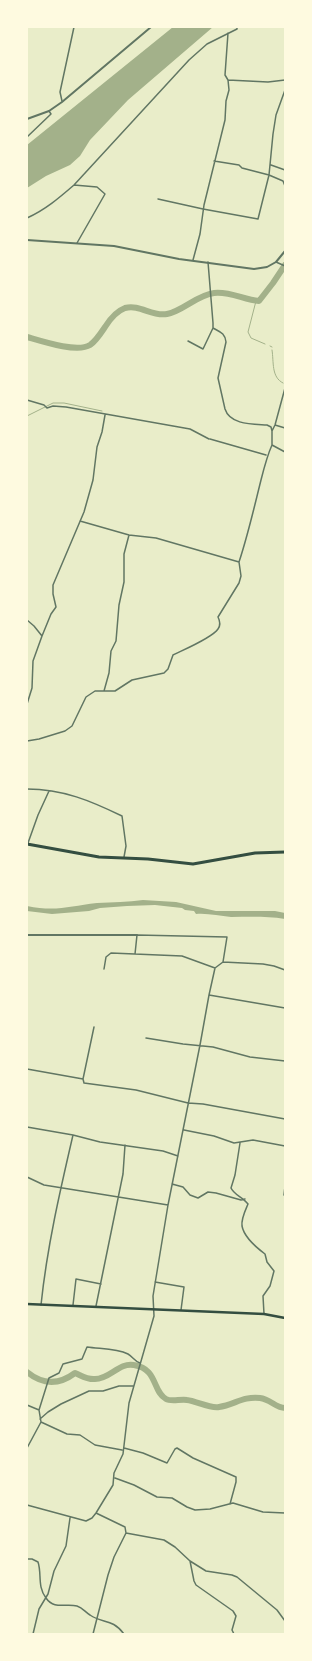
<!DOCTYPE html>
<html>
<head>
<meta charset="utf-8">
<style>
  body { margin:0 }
  #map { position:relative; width:312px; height:1661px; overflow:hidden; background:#e9edc9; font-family:"Crimson Pro",serif }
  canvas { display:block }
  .frame { position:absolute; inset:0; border:28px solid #fefae0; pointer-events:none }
</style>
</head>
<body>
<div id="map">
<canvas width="312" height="1661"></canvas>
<div class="frame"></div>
</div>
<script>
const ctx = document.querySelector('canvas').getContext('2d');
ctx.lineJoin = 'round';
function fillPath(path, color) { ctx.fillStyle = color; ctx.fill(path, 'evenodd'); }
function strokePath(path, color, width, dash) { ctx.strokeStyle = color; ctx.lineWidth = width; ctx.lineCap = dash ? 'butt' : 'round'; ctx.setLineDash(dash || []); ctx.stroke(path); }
fillPath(new Path2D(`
  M173 27H213L128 100 90 140 80 156 70 165 46 176 27 188V145Z
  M143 900 176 902 216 911H275L285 913V919C267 916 249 917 231 917 219 916 208 913 196 914L194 911 185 910 182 908 155 905 127 906 100 908 89 911 52 914 27 911V906C56 912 70 906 97 903 113 902 128 902 143 900Z`), '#a3b18a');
strokePath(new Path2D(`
  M256 301 248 332 251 338 265 344
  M270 346 272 347
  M272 350C274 362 271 377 283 383
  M27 416 53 403H64L102 411`), '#a3b18a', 1);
strokePath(new Path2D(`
  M27 337C41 341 77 353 90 345 96 341 101 333 105 327 110 319 117 311 125 308 140 304 152 317 167 314 183 311 197 295 214 293 230 291 244 300 259 301L273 283 285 265
  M27 1372C43 1385 59 1385 75 1373 82 1376 88 1380 95 1379 110 1379 119 1362 134 1365 158 1369 152 1391 166 1399 171 1402 180 1399 187 1400 196 1401 211 1409 219 1407 234 1405 243 1396 260 1398 270 1399 276 1408 285 1408`), '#a3b18a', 6);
strokePath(new Path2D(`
  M228 80 268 82 285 80
  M62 101 60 92 74 27
  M27 137 51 114 49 111
  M214 161 239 165 242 168 269 175 283 181 285 186
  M271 165 285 170
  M74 185 97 187 105 194 77 243
  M158 199 203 209 258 219 269 175 273 134 276 115 285 90
  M27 218C45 210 59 198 74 185L189 60 207 44 237 29V27
  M193 260 200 234 204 205 225 120 226 101 229 90 228 80 225 75 228 33
  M276 262 285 266
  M285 306V325
  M213 328C220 332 225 333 226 342L218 378 225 409C230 425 253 424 267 425L271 427 272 431 275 425 285 388
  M188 341 203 349 213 328V323L208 262
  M27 400 44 405 47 408 53 406 66 407 190 429 209 439
  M275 425 285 428
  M272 431V445L285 452
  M210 439 266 455
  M80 521 129 535 156 538 239 562C248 535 254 508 261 480 264 468 267 456 272 445
  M27 620 34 626 42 636 33 661 32 688 27 704
  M42 636 51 614 56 607 53 594V585L84 512 93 480 97 447 102 432 105 415
  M104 691 109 673 111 651 116 641 119 605 124 582V554L129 535
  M27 741 39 739 65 731 72 726 86 697 95 691H115L132 680 164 673 168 669 173 655C183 650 212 638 218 629 221 625 220 621 218 617L239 583 241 576 239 562
  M27 789C63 789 91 801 122 816L126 846 124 857
  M28 843 38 815 49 791
  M135 954 137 935 227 937 223 962
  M104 969 106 957 111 953 182 956 215 968
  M209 995 285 1008
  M146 1038 183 1044 213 1047 250 1057 285 1061
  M27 1069 83 1079 84 1083 136 1090 188 1103 203 1104 285 1119
  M83 1079 94 1027
  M27 1127 73 1135 100 1142 163 1151 178 1156
  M184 1130 214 1136 234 1143 253 1140 285 1146
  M240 1143 235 1175 231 1188C234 1195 243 1197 248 1204 245 1211 241 1219 242 1226 244 1237 257 1248 265 1254L267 1262 274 1271 270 1286 263 1296 264 1314
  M27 1177 44 1185 168 1205
  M172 1184 183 1187 190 1195 198 1198 208 1192 216 1193 241 1200 245 1199
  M285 1186 284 1195H285
  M155 1282 184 1287 181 1310
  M41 1305C47 1247 60 1191 73 1135
  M73 1305 76 1279 101 1284
  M96 1306 123 1174 125 1145
  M27 1405 39 1410
  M40 1419 48 1412 61 1404 89 1391H103L119 1386H134
  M41 1422 67 1434 80 1435 95 1445 122 1450
  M27 1448 41 1422 39 1410 49 1378 59 1373 63 1364 82 1359 87 1347C100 1349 116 1348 128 1354 133 1357 134 1361 140 1363
  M124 1448 143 1453 167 1463 175 1449 177 1448 193 1458 236 1477V1482L230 1504
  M115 1478 134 1485 157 1497 172 1498 187 1507 195 1510 210 1509 233 1503 263 1512 285 1513
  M27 1505 86 1521 92 1518 96 1513 113 1485 114 1473 123 1454 129 1403 154 1316 153 1296 168 1205 200 1045 209 995 215 968 223 962 263 964 274 966 285 970
  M126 1533 164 1540 175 1547 190 1561 206 1571 232 1575 237 1577 277 1610 285 1621
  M27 1559H32L38 1562C42 1574 37 1586 46 1598 54 1610 66 1603 77 1606 83 1608 85 1612 90 1615 103 1624 112 1618 124 1634
  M190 1561 194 1581 196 1585 233 1611 236 1616 232 1630 234 1634
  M33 1634 39 1609 48 1594 54 1571 66 1546 70 1518
  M93 1634 108 1575 114 1557 126 1533 125 1527 96 1513`), '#617663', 1.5);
strokePath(new Path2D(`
  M27 119 49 111 62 102 151 27
  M27 240 114 246 179 259 254 269 267 267 276 262 285 251
  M27 935H137`), '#617663', 2);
strokePath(new Path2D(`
  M27 1304 264 1314 285 1318`), '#344e41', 2.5);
strokePath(new Path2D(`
  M27 844 99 857 148 859 193 864 255 853 285 852`), '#344e41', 3);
</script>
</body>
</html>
